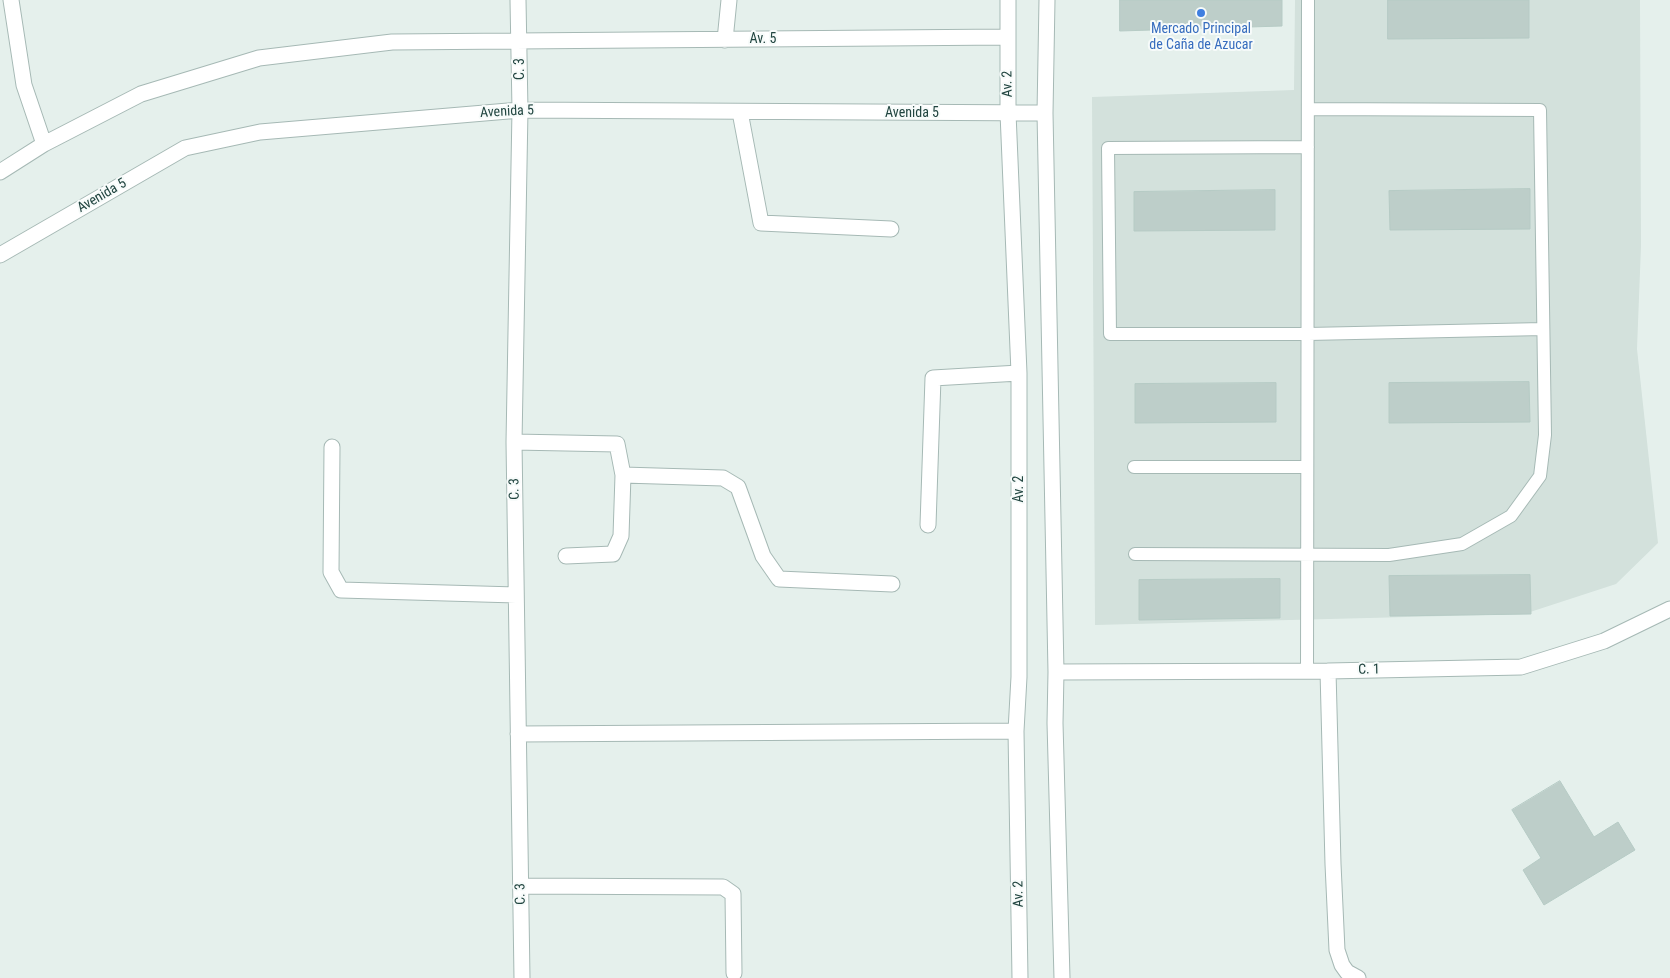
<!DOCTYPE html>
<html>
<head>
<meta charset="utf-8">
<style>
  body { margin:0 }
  canvas { display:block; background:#e5f0ec }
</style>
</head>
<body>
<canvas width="1670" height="978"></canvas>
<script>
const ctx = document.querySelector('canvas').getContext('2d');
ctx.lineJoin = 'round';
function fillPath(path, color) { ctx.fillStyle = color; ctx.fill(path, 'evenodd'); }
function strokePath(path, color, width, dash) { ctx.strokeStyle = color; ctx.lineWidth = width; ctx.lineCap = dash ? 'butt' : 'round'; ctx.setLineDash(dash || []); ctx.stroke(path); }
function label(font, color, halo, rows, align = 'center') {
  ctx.font = font + ' "Roboto Condensed",sans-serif'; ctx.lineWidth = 4; ctx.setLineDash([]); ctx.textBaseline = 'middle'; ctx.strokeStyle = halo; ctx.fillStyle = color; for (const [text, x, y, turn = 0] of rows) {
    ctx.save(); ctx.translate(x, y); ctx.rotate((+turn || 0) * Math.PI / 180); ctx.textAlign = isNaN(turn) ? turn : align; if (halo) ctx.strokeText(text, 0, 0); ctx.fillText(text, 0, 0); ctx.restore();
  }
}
fillPath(new Path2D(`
  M1295 0H1640L1641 246 1637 349 1658 543 1616 584 1524 614 1095 625 1092 97 1294 90Z`), '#d3e1dc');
const building = new Path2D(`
  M1120 0H1282V26L1120 31Z
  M1388 0H1529V38L1388 39Z
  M1530 189V229L1390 230 1389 191Z
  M1275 190V230L1134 231V192Z
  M1529 382 1530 422 1389 423V383Z
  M1276 383V422L1135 423V384Z
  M1530 575 1531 614 1390 616 1389 576Z
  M1280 579V618L1139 620V580Z
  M1560 781 1594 837 1618 822 1635 850 1544 905 1523 870 1541 858 1512 810Z`);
fillPath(building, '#bdcec9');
strokePath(building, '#b6cbc5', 1);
const lane = new Path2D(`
  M1308 147 1108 148 1110 334H1308L1543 329
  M1134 467H1307
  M1135 554 1389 555 1462 544 1511 516 1540 476 1545 435 1540 110 1308 109
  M1307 671 1308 0`);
const street = new Path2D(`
  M11 0 24 85 44 144
  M518 0 520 110 514 442 522 978
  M1008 0V113L1019 373V677L1016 731 1020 978
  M1047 0 1045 113 1056 672 1055 723 1062 978
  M725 40 729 0
  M740 112 761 223 891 229
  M0 172 44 144 141 94 259 58 392 42 1007 37
  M0 255 185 148 260 132 520 110 1045 113
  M514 442 617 444 623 475 621 536 613 554 566 556
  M332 447 331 572 341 590 516 595
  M623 475 723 478 738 487 763 556 779 579 892 584
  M928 525 933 378 1019 373
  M1328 671 1333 864 1337 950 1342 965 1347 972 1358 978
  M1056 672 1328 671 1521 667 1604 641 1670 609
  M518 734 1016 731
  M521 886 723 887 733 894 734 973`);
strokePath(lane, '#a6b9b5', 14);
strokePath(street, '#a6b9b5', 17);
strokePath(lane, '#fff', 12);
strokePath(street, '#fff', 15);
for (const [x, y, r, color] of [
  [1201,13,5,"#3f7fe0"]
]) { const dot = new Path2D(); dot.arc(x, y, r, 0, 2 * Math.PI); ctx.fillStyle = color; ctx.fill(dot); strokePath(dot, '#f7fbfa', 2); }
label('14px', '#366cbe', '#f7fbfa', [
  ["Mercado Principal",1201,29],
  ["de Caña de Azucar",1201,45]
]);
label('14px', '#214540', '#f7fbfa', [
  ["Av. 5",763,39],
  ["C. 3",520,69,-90],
  ["Av. 2",1008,84,-91],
  ["Avenida 5",507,112,-3],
  ["Avenida 5",912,113],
  ["Avenida 5",102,196,-30],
  ["C. 3",515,489,-91],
  ["Av. 2",1019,489,-90],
  ["C. 1",1369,670,-1],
  ["C. 3",521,894,-91],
  ["Av. 2",1019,894,-91]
]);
</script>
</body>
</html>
